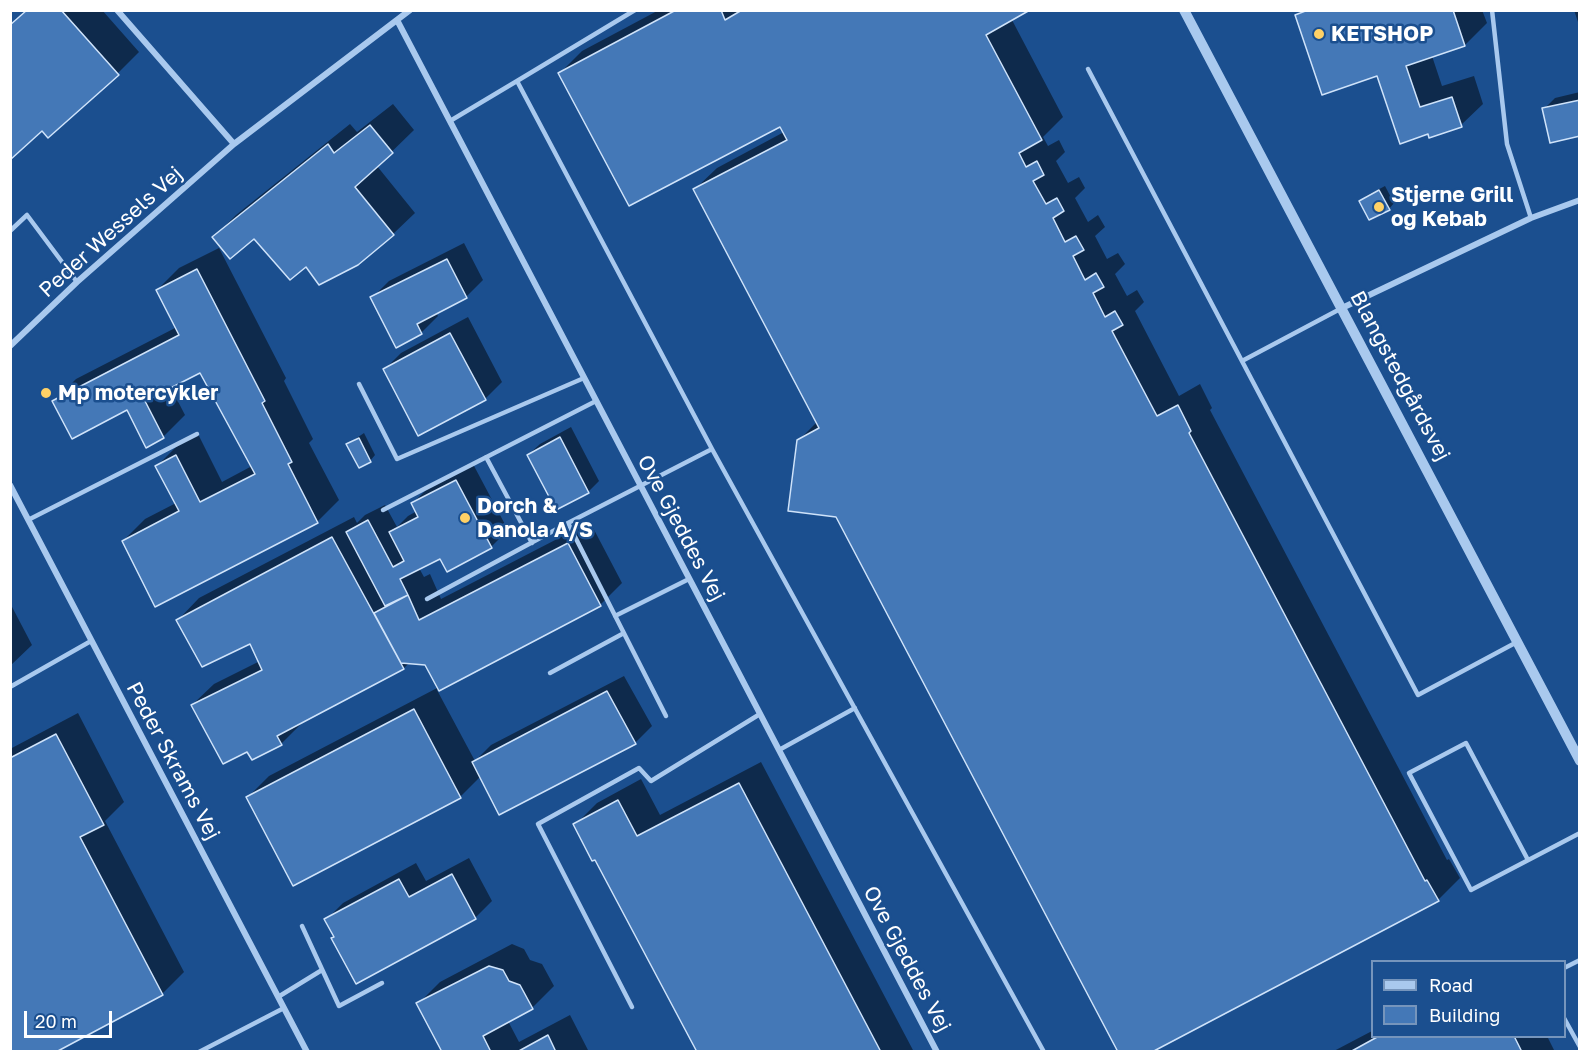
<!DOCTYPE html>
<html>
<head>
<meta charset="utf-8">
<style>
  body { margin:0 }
  #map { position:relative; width:1590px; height:1062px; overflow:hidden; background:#1b4f8f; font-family:"Golos Text",sans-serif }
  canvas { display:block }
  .frame { position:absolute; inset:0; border:12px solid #fff; pointer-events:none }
  .legend { position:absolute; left:1371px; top:960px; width:195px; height:78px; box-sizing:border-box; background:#1b4f8f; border:2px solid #7695bc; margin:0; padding:8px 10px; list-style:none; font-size:18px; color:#fff }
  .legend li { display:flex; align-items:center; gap:12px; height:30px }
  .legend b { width:30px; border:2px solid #7695bc }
  .scale { position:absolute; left:24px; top:1011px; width:88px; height:27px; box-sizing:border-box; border:3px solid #fff; border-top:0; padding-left:8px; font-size:18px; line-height:21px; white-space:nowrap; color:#fff; -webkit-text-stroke:4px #1b4f8f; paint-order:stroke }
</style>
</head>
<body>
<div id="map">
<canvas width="1590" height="1062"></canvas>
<div class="frame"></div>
<ul class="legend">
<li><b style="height:8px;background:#a9c9ee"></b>Road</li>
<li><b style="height:16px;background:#4478b7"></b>Building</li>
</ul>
<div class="scale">20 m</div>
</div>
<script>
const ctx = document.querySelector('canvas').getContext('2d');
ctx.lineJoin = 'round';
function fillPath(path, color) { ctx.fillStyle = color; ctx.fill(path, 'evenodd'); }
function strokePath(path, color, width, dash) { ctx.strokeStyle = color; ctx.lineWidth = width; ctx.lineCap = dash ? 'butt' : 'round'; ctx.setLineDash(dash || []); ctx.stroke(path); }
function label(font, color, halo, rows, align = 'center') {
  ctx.font = font + ' "Golos Text",sans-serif'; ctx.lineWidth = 5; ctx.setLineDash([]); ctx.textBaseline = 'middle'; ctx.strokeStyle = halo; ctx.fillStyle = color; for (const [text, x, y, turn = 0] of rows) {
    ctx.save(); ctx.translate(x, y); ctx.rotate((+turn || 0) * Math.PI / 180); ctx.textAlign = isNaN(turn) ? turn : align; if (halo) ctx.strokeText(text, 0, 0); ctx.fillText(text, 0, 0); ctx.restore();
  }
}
fillPath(new Path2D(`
  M27 10H102L139 52 118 73 43 129Z
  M659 10H1030L1012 20 1063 117 1043 137 1048 146 1059 140 1065 152 1056 161 1068 183 1079 177 1085 188 1075 198 1088 222 1098 215 1105 227 1095 236 1107 259 1118 253 1125 264 1115 274 1127 296 1137 290 1144 302 1135 311 1179 396 1200 384 1212 408 1210 410 1447 860 1449 859 1460 878 1438 900 799 440 817 422 695 189 717 168 784 132 780 125 560 73 582 51Z
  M1302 10H1482L1487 23 1465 45 1432 56 1442 86 1474 76 1483 104 1461 125 1430 136 1378 74 1297 15Z
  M1574 10H1580V28Z
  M1580 92V135L1544 109 1555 98Z
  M393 104 414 130 377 166 415 213 393 234 306 265 254 236 214 237 236 215 350 124 357 132Z
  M1385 186 1394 203 1389 209 1361 202 1366 196Z
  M464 243 483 280 466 297 436 312 438 316 421 333 372 298 389 281Z
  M219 248 286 378 284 381 313 439 309 443 339 500 317 522 123 541 145 519 176 503 157 466 179 444 198 434 222 482 252 466 200 371 170 386 185 415 163 437 128 408 54 401 76 379 177 327 157 290 179 268Z
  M468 317 502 382 485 399 384 370 401 353Z
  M571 427 599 481 588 492 528 455 540 444Z
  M364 433 375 455 370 461 348 444Z
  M473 464 508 530 491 547 440 557 419 568 424 577 430 574 441 599 590 522 622 583 600 605 437 690 475 761 491 745 624 676 652 726 635 743 500 813 481 776 460 797H248L269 776 439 687 426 663 410 662 404 668 303 722 281 744 248 750 192 705 214 684 260 661 251 642 178 620 199 598 354 517 357 523 365 515 385 505 397 527 408 516 417 511 413 503 429 487Z
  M10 603 32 645 10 666Z
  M78 713 124 802 105 821 184 972 162 994 10 1052V749Z
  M761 762 914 1052H699L596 858 575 825 597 803 641 779 660 815Z
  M469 858 492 901 475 918 335 936 326 920 343 903 416 863 426 881Z
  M512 944 524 949 530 960 542 964 554 986 532 1008 508 1021 519 1042 570 1015 589 1052H443L418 1004 440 982Z
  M1372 1031V1036H1547L1555 1052H1332Z`), '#0007');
const building = new Path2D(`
  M27 10H61L119 75 48 138 42 131 10 160V25Z
  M676 10H721L725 20 742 10H1030L986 35 1042 140 1019 153 1026 167 1037 161 1044 175 1033 181 1046 204 1057 198 1064 211 1053 218 1065 242 1076 236 1084 250 1073 256 1085 280 1096 273 1104 287 1093 293 1105 317 1115 311 1123 325 1112 331 1157 416 1178 405 1191 431 1189 433 1425 881 1427 880 1439 901 1152 1052H1118L836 517 788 511 797 440 819 428 693 189 787 140 780 127 629 206 558 73Z
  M1308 10H1453L1465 46 1406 66 1420 107 1452 97 1462 127 1429 138 1428 134 1400 144 1377 76 1322 95 1295 15Z
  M1580 100V136L1550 143 1542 108Z
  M370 125 393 153 355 187 394 235 358 265 319 285 306 267 290 280 254 239 230 259 212 237 328 144 334 153Z
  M1379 190 1390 210 1369 220 1359 201Z
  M447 259 467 298 417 324 422 334 396 348 370 297Z
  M197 269 265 401 262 403 292 462 288 464 318 523 155 607 122 541 179 511 155 466 176 455 200 502 255 474 200 373 145 401 164 438 146 448 127 410 72 439 52 401 179 335 156 290Z
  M450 333 486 400 418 436 383 369Z
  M560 437 589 493 556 510 527 455Z
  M359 438 371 462 359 468 346 444Z
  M456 480 492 548 447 572 440 559 400 579 408 595 385 606 346 532 368 520 393 567 404 561 389 532 418 517 411 503Z
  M332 537 404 669 277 736 282 745 252 760 247 752 223 764 191 705 262 670 250 644 202 667 176 620Z
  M568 543 601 606 439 691 425 665 401 663 374 613 408 595 419 620Z
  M607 691 636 744 499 815 472 762Z
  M414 709 461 798 293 886 246 797Z
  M56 734 104 825 80 837 163 995 56 1052H10V758Z
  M739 783 881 1052H697L595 860 592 861 573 824 618 800 637 836Z
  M452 874 476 919 356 984 331 938 334 937 324 919 399 879 409 897Z
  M489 966 503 970 509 981 520 985 533 1009 483 1036 491 1052H442L416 1003Z
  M548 1035 556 1052H517Z
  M1379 1036H1514L1522 1052H1350Z`);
fillPath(building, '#4478b7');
strokePath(building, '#cfe3fa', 1.5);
strokePath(new Path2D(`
  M1492 10 1507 144 1531 218
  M1088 69 1418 695 1517 642
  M517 81 635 10
  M450 121 517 81 712 449
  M10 231 27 215 77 282
  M1242 361 1342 308
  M359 384 397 459 584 378
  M486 457 532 543
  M383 510 596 401
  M28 520 197 434
  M568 523 666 716
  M427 599 568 523 712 449 1044 1052
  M615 616 689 579
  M550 673 624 633
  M10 687 91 641
  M779 750 855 708
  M1528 860 1466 743 1409 773 1471 890 1580 833
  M302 926 339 1006 382 983
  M1564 968 1580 960
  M278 997 322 970
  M632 1007 538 824 639 768 651 781 760 714
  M1564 1018 1580 1047
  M199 1052 284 1008`), '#a9c9ee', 4.5);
strokePath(new Path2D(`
  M117 10 234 144
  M397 20 937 1052
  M1342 308 1531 218 1580 200
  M10 346 77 282 234 144 410 10
  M10 485 307 1052`), '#a9c9ee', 6);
strokePath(new Path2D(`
  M1184 10 1580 761`), '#a9c9ee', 10);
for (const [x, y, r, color] of [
  [1319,34,6,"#ffd166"],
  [1379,207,6,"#ffd166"],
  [46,393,6,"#ffd166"],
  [465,518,6,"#ffd166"]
]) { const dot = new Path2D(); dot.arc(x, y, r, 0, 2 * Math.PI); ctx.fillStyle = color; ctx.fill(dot); strokePath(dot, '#1b4f8f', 2); }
label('bold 21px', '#fff', '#1b4f8f', [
  ["KETSHOP",1331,34],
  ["Stjerne Grill",1391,195],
  ["og Kebab",1391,219],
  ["Mp motercykler",58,393],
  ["Dorch &",477,506],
  ["Danola A/S",477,530]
], 'left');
label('21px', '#fff', '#1b4f8f', [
  ["Peder Wessels Vej",111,232,-42],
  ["Blangstedgårdsvej",1400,376,62],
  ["Ove Gjeddes Vej",681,528,62],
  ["Peder Skrams Vej",173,761,62],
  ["Ove Gjeddes Vej",907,959,62]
]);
</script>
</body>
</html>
